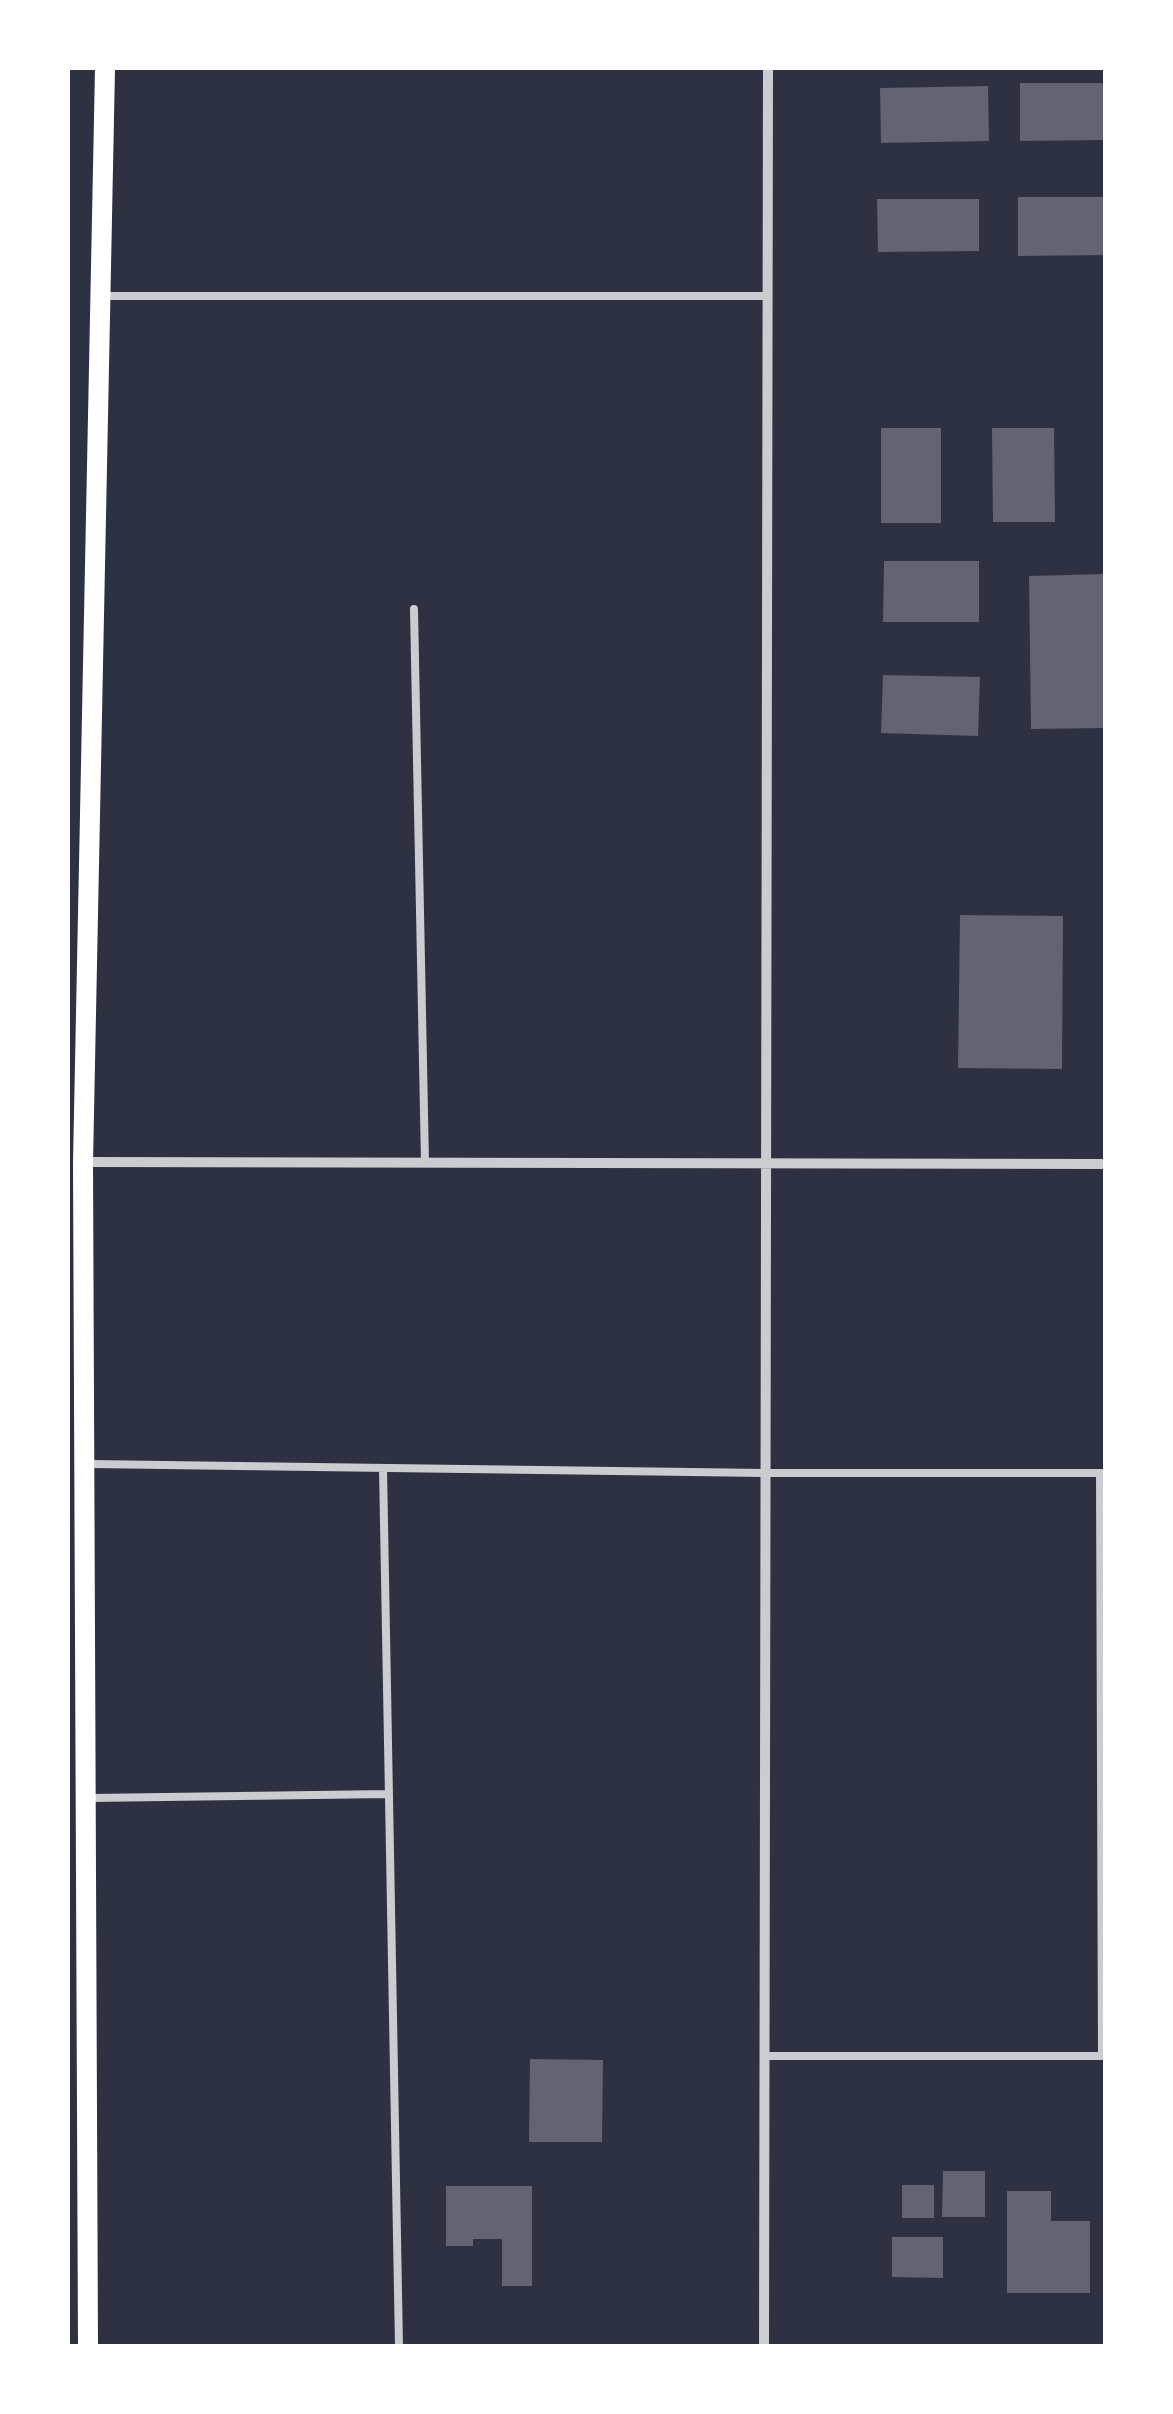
<!DOCTYPE html>
<html>
<head>
<meta charset="utf-8">
<style>
  body { margin:0 }
  #map { position:relative; width:1173px; height:2414px; overflow:hidden; background:#2d3142; font-family:Montserrat,sans-serif }
  canvas { display:block }
  .frame { position:absolute; inset:0; border:70px solid #fff; pointer-events:none }
</style>
</head>
<body>
<div id="map">
<canvas width="1173" height="2414"></canvas>
<div class="frame"></div>
</div>
<script>
const ctx = document.querySelector('canvas').getContext('2d');
ctx.lineJoin = 'round';
function fillPath(path, color) { ctx.fillStyle = color; ctx.fill(path, 'evenodd'); }
function strokePath(path, color, width, dash) { ctx.strokeStyle = color; ctx.lineWidth = width; ctx.lineCap = dash ? 'butt' : 'round'; ctx.setLineDash(dash || []); ctx.stroke(path); }
fillPath(new Path2D(`
  M1020 83H1106V140L1020 141Z
  M988 86 989 141 881 143 880 88Z
  M1018 197H1106V255L1018 256Z
  M877 199H979V251L878 252Z
  M881 428H941V523H881Z
  M992 428H1054L1055 522H993Z
  M884 561H979V622H883Z
  M1106 574V728L1031 729 1029 576Z
  M883 675 980 677 978 736 881 733Z
  M960 915 1063 916 1062 1069 958 1068Z
  M530 2059 603 2060 602 2142H529Z
  M943 2171H985V2217H942Z
  M902 2185H934V2218H902Z
  M446 2186H532V2286H502V2239H473V2246H446Z
  M1007 2191H1051V2221H1090V2293H1007Z
  M892 2237H943V2278L892 2277Z`), '#626471');
strokePath(new Path2D(`
  M102 296H767
  M414 609 425 1163
  M89 1464 764 1473H1106
  M383 1468 399 2346
  M1100 1473 1102 2056
  M90 1798 389 1794
  M765 2056H1105`), '#caccd0', 8);
strokePath(new Path2D(`
  M83 1162 1106 1164
  M764 2346 768 68`), '#caccd0', 10);
strokePath(new Path2D(`
  M88 2346 83 1162 105 68`), '#fff', 20);
</script>
</body>
</html>
